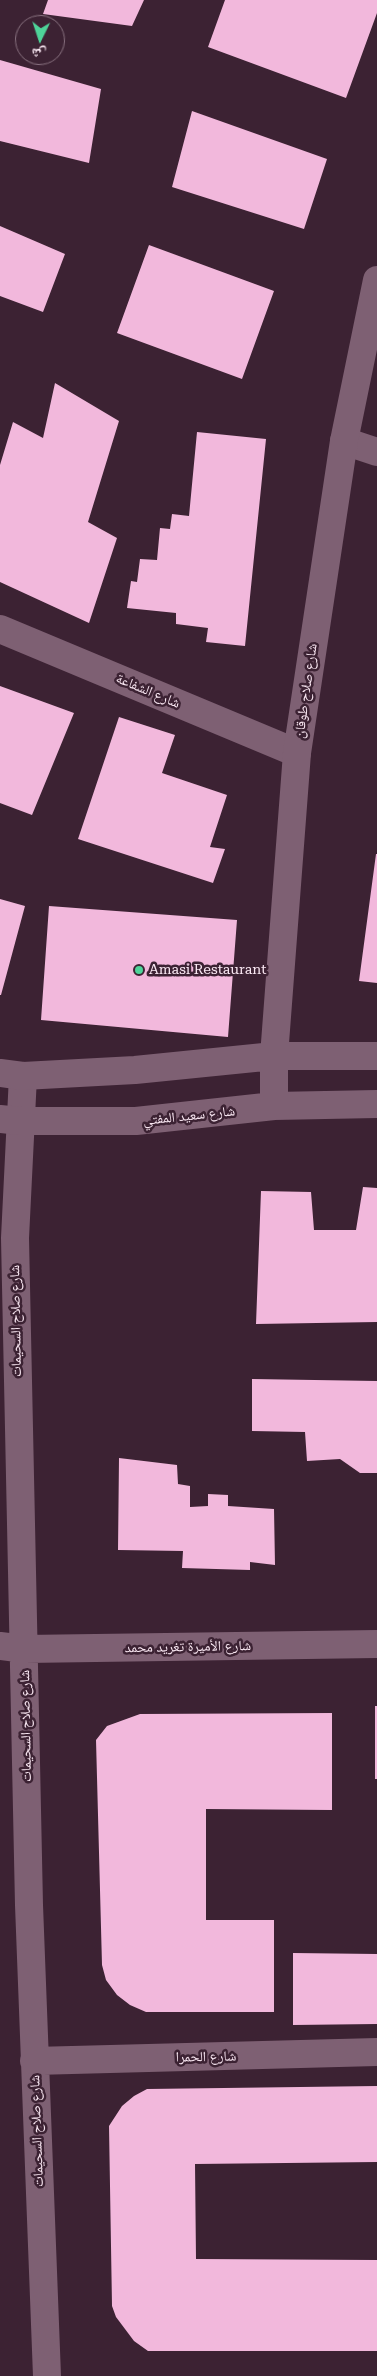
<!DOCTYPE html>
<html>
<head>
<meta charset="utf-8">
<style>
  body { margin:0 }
  #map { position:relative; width:377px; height:2376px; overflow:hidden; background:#3c2233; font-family:"Roboto Serif","Noto Naskh Arabic",serif }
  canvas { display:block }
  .north { position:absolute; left:15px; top:15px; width:50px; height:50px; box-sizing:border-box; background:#3c2233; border:1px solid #88717f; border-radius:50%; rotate:184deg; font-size:14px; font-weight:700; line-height:20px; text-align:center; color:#f9e7f2 }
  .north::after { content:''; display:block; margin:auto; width:18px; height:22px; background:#4ed399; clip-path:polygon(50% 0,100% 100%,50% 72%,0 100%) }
</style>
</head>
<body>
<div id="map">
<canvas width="377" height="2376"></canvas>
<div class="north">ش</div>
</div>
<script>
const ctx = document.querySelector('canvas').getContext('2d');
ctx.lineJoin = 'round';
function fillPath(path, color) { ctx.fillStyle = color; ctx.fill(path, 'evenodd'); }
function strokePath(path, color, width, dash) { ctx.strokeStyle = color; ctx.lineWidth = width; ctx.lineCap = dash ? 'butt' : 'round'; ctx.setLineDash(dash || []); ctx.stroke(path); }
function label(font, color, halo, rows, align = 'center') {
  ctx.font = font + ' "Roboto Serif","Noto Naskh Arabic",serif'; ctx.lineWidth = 5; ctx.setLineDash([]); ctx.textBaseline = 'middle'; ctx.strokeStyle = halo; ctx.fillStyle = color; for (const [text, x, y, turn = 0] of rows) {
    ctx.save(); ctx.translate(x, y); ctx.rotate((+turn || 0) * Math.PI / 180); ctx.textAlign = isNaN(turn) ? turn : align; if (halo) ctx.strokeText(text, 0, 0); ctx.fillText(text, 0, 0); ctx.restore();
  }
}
fillPath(new Path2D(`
  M48 0H144L132 26 43 14Z
  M225 0H377V13L346 98 208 47Z
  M0 60 101 89 89 163 0 141Z
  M192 111 327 159 304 229 172 187Z
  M0 226 65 254 43 312 0 296Z
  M149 245 274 291 242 379 117 333Z
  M55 383 119 421 88 522 117 538 89 623 0 582V465L13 422 43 438Z
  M197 432 266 439 245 646 206 642 208 628 176 624V613L127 608 131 581 137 582 140 559 157 560 160 528 170 529 172 514 189 516Z
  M0 686 74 713 32 815 0 803Z
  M119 717 175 735 162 773 227 795 210 847 225 849 213 883 78 839Z
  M376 854H377V983L359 981Z
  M0 899 25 906 1 995H0Z
  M49 906 237 920 228 1037 41 1020Z
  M363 1187 377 1188V1322L256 1324 261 1191 311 1192 314 1230H356Z
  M252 1379 377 1381V1473H360L340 1459 307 1461 305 1432 252 1431Z
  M119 1458 177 1465 178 1484 190 1486V1507L208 1506V1494L228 1495V1506L274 1509 275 1565 250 1562V1570L182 1568 183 1551 118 1550Z
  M375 1706H377V1779H375Z
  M332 1713V1810L206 1809V1920H274V2012H146L130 2005 117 1995 106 1980 102 1965 96 1740 107 1726 140 1714Z
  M293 1953 377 1954V2024L293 2025Z
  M377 2086V2162L195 2164 196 2259 377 2260V2351H148L134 2341 116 2317 112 2306 109 2126 122 2106 134 2096 147 2089Z`), '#f2b8dc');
strokePath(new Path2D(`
  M344 441 377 452
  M0 629 297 753
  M23 1076 15 1238 29 1905 47 2376
  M0 1646 25 1649 377 1644
  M34 2061 377 2052`), '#7e6073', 28);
strokePath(new Path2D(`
  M0 1073 23 1076 135 1070 274 1056H377
  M274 1106V1056L297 753 344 441 377 280
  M0 1119 20 1121H136L274 1106 377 1104`), '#7e6073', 28);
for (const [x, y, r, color] of [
  [139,970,5,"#4ed399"]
]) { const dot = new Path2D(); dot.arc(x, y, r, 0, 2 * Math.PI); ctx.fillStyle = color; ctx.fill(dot); strokePath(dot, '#3c2233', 2); }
label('14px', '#f9e7f2', '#3c2233', [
  ["شارع الشفاعة",148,691,23],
  ["شارع صلاح طوقان",306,691,-82],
  ["شارع سعيد المفتي",189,1116,-6],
  ["شارع صلاح السحيمات",16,1321,-91],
  ["شارع الأميرة تغريد محمد",188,1647,-1],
  ["شارع صلاح السحيمات",26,1726,-91],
  ["شارع الحمرا",206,2057,-1],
  ["شارع صلاح السحيمات",37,2131,-92]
]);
label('14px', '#f9e7f2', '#3c2233', [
  ["Amasi Restaurant",149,970]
], 'left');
</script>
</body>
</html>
